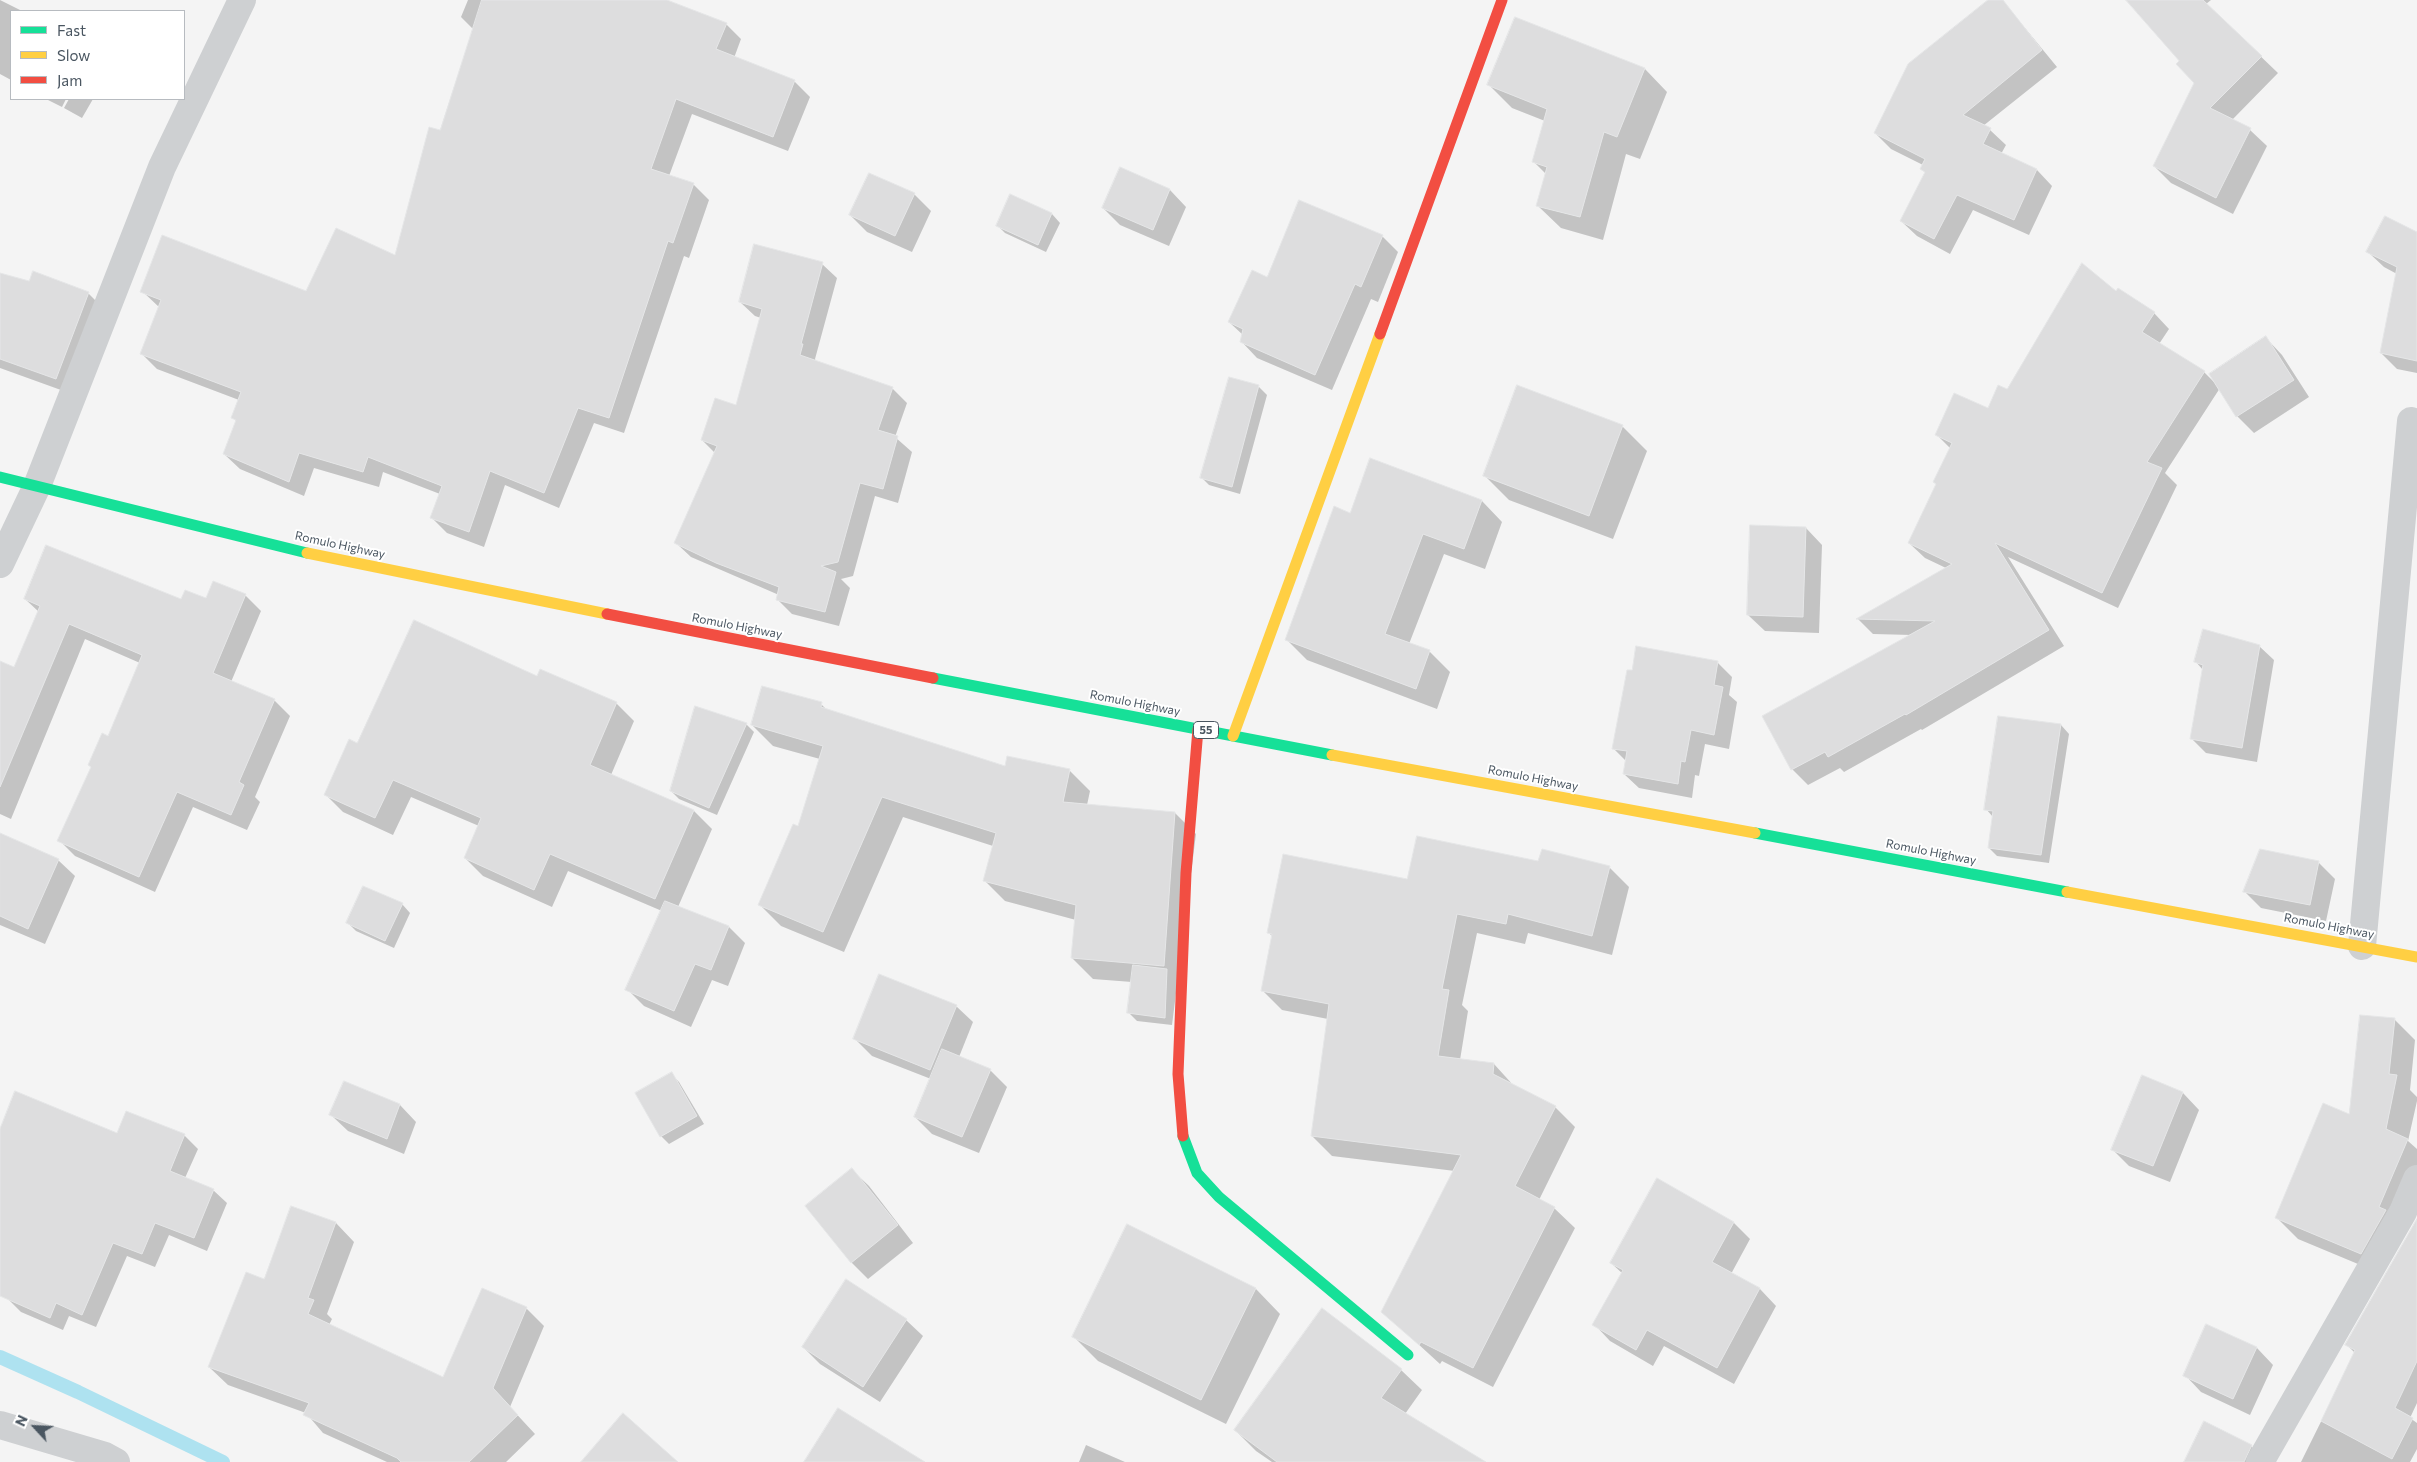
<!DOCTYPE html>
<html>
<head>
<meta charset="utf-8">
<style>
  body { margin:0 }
  #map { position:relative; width:2417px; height:1462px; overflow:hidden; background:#f4f4f4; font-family:Commissioner,sans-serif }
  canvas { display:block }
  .legend { position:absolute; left:10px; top:10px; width:175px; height:90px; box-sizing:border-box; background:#fff; border:1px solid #b7bbc0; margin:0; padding:6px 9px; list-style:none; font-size:15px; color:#4a5661 }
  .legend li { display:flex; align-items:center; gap:10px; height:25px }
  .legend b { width:25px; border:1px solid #b7bbc0 }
  .north { position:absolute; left:10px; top:1402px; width:50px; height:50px; -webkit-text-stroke:4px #fff; paint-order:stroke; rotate:295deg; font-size:14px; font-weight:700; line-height:20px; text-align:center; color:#4a5661 }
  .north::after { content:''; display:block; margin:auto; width:18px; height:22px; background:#4a5661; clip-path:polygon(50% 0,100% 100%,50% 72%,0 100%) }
</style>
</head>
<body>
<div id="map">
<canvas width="2417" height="1462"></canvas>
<ul class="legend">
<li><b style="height:6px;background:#16e098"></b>Fast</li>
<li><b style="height:6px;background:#ffcf43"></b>Slow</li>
<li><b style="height:6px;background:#f24e42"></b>Jam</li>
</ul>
<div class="north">N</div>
</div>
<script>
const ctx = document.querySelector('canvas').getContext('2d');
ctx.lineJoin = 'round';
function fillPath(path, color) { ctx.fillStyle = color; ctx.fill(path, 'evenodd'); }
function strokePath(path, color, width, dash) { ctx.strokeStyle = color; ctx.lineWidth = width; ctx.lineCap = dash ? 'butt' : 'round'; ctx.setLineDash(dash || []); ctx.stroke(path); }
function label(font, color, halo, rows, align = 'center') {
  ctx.font = font + ' Commissioner,sans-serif'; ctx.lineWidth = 4; ctx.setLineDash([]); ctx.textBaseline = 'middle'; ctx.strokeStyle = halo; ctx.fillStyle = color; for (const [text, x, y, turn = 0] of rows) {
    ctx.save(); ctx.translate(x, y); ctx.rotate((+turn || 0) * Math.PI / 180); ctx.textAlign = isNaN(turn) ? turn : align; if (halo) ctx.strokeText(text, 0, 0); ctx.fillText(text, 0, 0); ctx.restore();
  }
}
fillPath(new Path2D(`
  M0 0 22 11H11V80L0 74Z
  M468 0H663L726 24 741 39 734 58 794 81 810 97 788 151 692 114 669 176 693 184 709 200 689 258 684 256 624 433 594 423 559 508 505 485 484 547 447 533 432 518 440 494 383 472 379 487 314 468 304 496 240 469 224 454 237 422 233 418 239 400 157 369 142 354 160 308 142 291 307 293 396 257 441 131 474 30 461 17Z
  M1990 0H2002L2057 67 1983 126 1990 130 2006 145 2001 154 2037 170 2052 186 2029 235 1973 210 1950 254 1917 236 1901 221 1926 173 1921 169 1923 165 1891 149 1875 133Z
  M2128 0H2211L2206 4 2278 73 2232 120 2250 130 2267 146 2233 214 2171 183 2154 166 2196 83 2181 61Z
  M1515 19 1645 69 1667 92 1640 159 1626 154 1603 240 1561 228 1538 206 1546 174 1534 162 1545 121 1512 108 1489 85Z
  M46 99H66L62 107Z
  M69 99H93L82 118 64 108Z
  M1121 169 1170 190 1186 207 1169 246 1120 225 1103 208Z
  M914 194 931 211 912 252 867 232 850 215Z
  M1011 195 1052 214 1060 223 1046 252 1005 233 997 225Z
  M2417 233V373L2397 369 2381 353 2397 274 2384 267 2368 252Z
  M1382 236 1398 252 1378 302 1371 299 1332 390 1257 358 1241 341 1243 335 1229 322 1268 278Z
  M822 264 837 278 815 359 816 362 892 388 907 403 895 437 912 452 898 503 875 496 853 576 841 579 850 588 839 626 792 614 778 600 779 595 691 557 676 543 715 453 702 440 736 406 761 318 755 316 740 302Z
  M0 274 30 283 88 293 104 309 72 394 0 368Z
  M2116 293 2154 313 2169 329 2159 344 2204 372 2214 382 2266 338 2282 355 2309 397 2254 433 2237 416 2220 388 2165 473 2177 485 2118 608 2008 557 2064 646 1922 730 1921 729 1844 772 1840 768 1808 785 1792 769 1912 635 1873 634 1858 619 1946 568 1925 558 1909 543 1937 485 1951 449 1937 435 1989 409Z
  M1230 378 1259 387 1267 395 1240 494 1209 485 1201 477Z
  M1622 426 1647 451 1613 539 1509 500 1484 475Z
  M1482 501 1502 522 1485 569 1444 554 1409 644 1429 651 1450 672 1437 709 1307 660 1286 639 1351 514Z
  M1806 528 1822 545 1819 633 1765 631 1748 615Z
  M245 595 261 611 231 682 274 700 290 716 255 797 260 802 247 830 193 807 155 892 75 856 59 840 109 738 140 663 85 639 11 819 0 814V662L15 668 39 612 25 599 182 600Z
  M2259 646 2274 660 2257 762 2206 753 2192 739 2203 670 2196 662Z
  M1717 662 1732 677 1729 695 1737 702 1729 749 1705 744 1699 776 1695 775 1692 798 1639 788 1624 774 1626 761 1613 748Z
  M538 677 616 703 634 721 611 775 694 811 712 829 678 907 729 927 745 943 728 986 712 980 691 1027 644 1006 627 989 662 911 568 871 552 907 483 876 465 858 479 826 411 797 393 835 343 812 325 794 357 745Z
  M821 704 828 711 1006 768 1069 770 1090 791 1087 805 1175 813 1196 834 1172 1025 1137 1021 1129 1013 1132 982 1093 979 1072 958 1076 920 1005 901 984 880 993 846 903 817 844 952 781 926 760 905 799 828 820 759 773 746 752 725Z
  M1999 718 2061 725 2069 734 2049 863 1997 856 1989 848 1993 817 1986 809Z
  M746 724 754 732 717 815 679 799 671 791Z
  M0 834 58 860 75 876 45 944 0 925Z
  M1539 862 1609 867 1629 887 1612 955 1528 933 1525 944 1477 933 1462 1005 1468 1011 1460 1060 1494 1064 1514 1086 1555 1107 1575 1127 1539 1200 1554 1208 1575 1228 1493 1387 1442 1361 1440 1364 1382 1311 1455 1171 1332 1156 1312 1136 1328 1019 1282 1010 1262 990 1273 937 1268 932 1408 880Z
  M2318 862 2335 879 2326 921 2261 908 2245 892Z
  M402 904 410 913 394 948 356 931 348 923Z
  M956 1006 973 1022 959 1057 990 1070 1007 1087 979 1153 932 1134 915 1117 931 1079 872 1056 855 1039Z
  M2394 1019 2415 1040 2410 1090 2417 1097V1101L2408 1141 2417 1149V1188L2382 1274 2298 1239 2277 1218 2350 1116Z
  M671 1074 679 1082 704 1124 669 1144 661 1136Z
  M2143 1076 2183 1093 2199 1110 2170 1182 2129 1166 2113 1150Z
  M345 1082 400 1105 416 1122 404 1154 348 1131 331 1115Z
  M118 1135H184L198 1149 185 1178 213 1190 227 1203 207 1251 169 1235 155 1267 127 1256 96 1327 69 1316 63 1330 21 1312 7 1298 0 1284V1164Z
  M852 1170 869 1186 913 1243 868 1279 852 1263 807 1206Z
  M1657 1180 1734 1223 1750 1239 1731 1274 1760 1289 1776 1306 1734 1384 1664 1346 1653 1366 1610 1341 1594 1324 1623 1274 1611 1263Z
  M292 1207 336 1223 354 1242 327 1314 332 1319 329 1325 443 1378 526 1308 544 1326 510 1407 535 1434 506 1462H387L323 1433 306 1413 228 1385 209 1367 265 1281Z
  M1128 1225 1256 1289 1280 1314 1226 1424 1098 1361 1073 1336Z
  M2417 1228V1403L2410 1418 2417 1423V1449L2410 1462H2301L2355 1353 2347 1345Z
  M906 1320 923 1336 880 1402 820 1364 803 1347Z
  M2207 1326 2257 1348 2273 1365 2250 1415 2201 1392 2185 1375Z
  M1401 1370 1422 1390 1405 1414 1484 1462H1272L1256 1451 1235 1430Z
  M1086 1445 1125 1462H1079Z
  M2251 1446 2266 1462H2186Z`), '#0003');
strokePath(new Path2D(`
  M0 1357 78 1392 223 1462`), '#aee2f0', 14);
const building = new Path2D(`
  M482 0H667L727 23 716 49 795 80 773 137 676 99 651 169 694 183 673 243 668 241 609 418 578 408 544 493 490 471 469 532 430 518 442 486 368 457 363 472 299 453 289 482 223 454 236 420 231 418 241 392 140 354 161 300 140 292 162 235 306 291 336 228 395 255 429 127 440 130Z
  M1988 0H2003L2042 50 1963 115 1991 128 1983 144 2037 169 2014 220 1957 195 1934 239 1900 221 1925 172 1920 169 1925 159 1874 133 1908 64Z
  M2126 0H2203L2262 56 2210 108 2251 128 2216 198 2153 166 2194 83 2176 64 2179 61Z
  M1515 17 1645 68 1617 137 1604 132 1580 217 1536 206 1547 167 1532 162 1547 109 1487 85Z
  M1120 167 1170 189 1153 230 1102 208Z
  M869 173 915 193 895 236 849 215Z
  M1010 194 1052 213 1038 245 996 226Z
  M1299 200 1383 235 1361 287 1355 284 1315 375 1240 342 1243 329 1228 322 1252 270 1267 277Z
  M2385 216 2417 232V361L2380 353 2397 267 2366 252Z
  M754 244 823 262 801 344H803L800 355 893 387 878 430 898 436 883 489 860 483 838 562 821 566 836 572 825 612 776 600 779 587 716 563 674 543 717 446 701 440 715 398 736 405 762 309 739 302Z
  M2082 263 2116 291 2118 288 2155 312 2142 332 2205 371 2147 462 2162 468 2102 593 1995 543 2049 630 1906 715 1905 714 1828 757 1825 752 1791 770 1762 716 1935 621 1856 619 1952 564 1908 543 1936 484 1933 482 1952 443 1935 435 1954 393 1988 408 1998 385 2007 389Z
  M33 271 89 292 56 379 0 359V273L29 281Z
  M2266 336 2294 380 2236 417 2209 374Z
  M1229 377 1259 385 1232 487 1200 478Z
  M1517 385 1623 425 1589 516 1483 476Z
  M1370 458 1482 500 1464 549 1423 534 1385 634 1430 650 1416 689 1285 640 1334 506 1350 513Z
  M1750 525 1806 527 1803 617 1747 615Z
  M46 545 181 599 185 590 206 598 213 581 246 594 213 673 275 699 239 782 244 785 231 815 177 792 139 877 57 841 91 767 88 765 102 733 108 736 142 655 69 624 0 787V661L14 667 40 606 24 599Z
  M414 620 537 676 540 669 617 702 590 765 694 810 655 899 550 854 534 890 464 858 481 818 393 780 375 818 324 795 349 739 357 743Z
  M2203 629 2260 645 2242 748 2190 739 2203 665 2194 662Z
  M1636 646 1718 661 1714 685 1723 687 1714 735 1691 730 1685 762 1681 761 1678 784 1623 774 1627 751 1612 749 1627 670H1632Z
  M762 686 822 702 821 707 1005 766 1007 756 1070 769 1063 802 1175 812 1164 966 1071 958 1076 905 983 881 996 833 882 797 823 932 758 905 793 824 798 826 823 746 751 725Z
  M695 706 747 723 709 808 670 791Z
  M1998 716 2061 724 2041 855 1988 848 1993 811 1984 810Z
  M0 833 59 859 28 929 0 916Z
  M1417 836 1538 861 1542 849 1610 866 1592 936 1508 914 1506 924 1457 914 1442 989 1449 990 1438 1056 1494 1063 1493 1074 1556 1106 1515 1186 1555 1207 1473 1368 1421 1342 1419 1345 1381 1312 1461 1155 1311 1136 1329 1004 1261 991 1272 934 1267 933 1283 854 1407 879Z
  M2260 849 2319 861 2310 905 2243 892Z
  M363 886 403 903 385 941 346 923Z
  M665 901 729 926 711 970 695 964 674 1011 625 990Z
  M1133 965 1167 969 1165 1018 1127 1013Z
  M879 974 957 1005 930 1070 853 1039Z
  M2360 1015 2395 1018 2389 1074 2397 1075 2386 1129 2408 1139 2379 1207 2386 1210 2361 1254 2275 1218 2323 1103 2349 1114Z
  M942 1049 991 1069 962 1137 914 1117Z
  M672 1072 697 1116 660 1137 635 1093Z
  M2142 1075 2183 1092 2153 1166 2111 1150Z
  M344 1081 400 1104 387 1139 329 1115Z
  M15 1091 117 1133 126 1111 185 1134 170 1171 214 1189 194 1238 155 1223 142 1254 113 1243 82 1315 56 1303 50 1318 0 1296V1129Z
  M852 1168 898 1225 851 1263 805 1206Z
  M1657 1178 1734 1222 1712 1262 1760 1288 1717 1368 1647 1330 1636 1350 1592 1325 1623 1270 1610 1263Z
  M291 1206 336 1222 308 1298 314 1300 308 1314 443 1377 482 1288 527 1307 493 1388 518 1415 469 1462H401L397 1458 303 1415 309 1403 208 1367 246 1272 264 1279Z
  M2417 1219V1361L2395 1408 2413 1418 2392 1459 2321 1421 2355 1350 2345 1345Z
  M1127 1224 1256 1288 1201 1400 1072 1337Z
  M846 1279 907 1319 863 1387 802 1347Z
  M1322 1308 1402 1369 1381 1398 1486 1462H1277L1234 1430Z
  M2206 1324 2257 1347 2233 1399 2183 1376Z
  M838 1408 925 1462H804Z
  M623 1413 678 1462H581Z
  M2204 1421 2252 1445 2244 1462H2184Z`);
fillPath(building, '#ddddde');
strokePath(building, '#e5e6e7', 1);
strokePath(new Path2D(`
  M0 564 37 486 162 167 242 0
  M2362 946 2411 421
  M0 1425 105 1456 116 1462
  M2260 1462 2403 1212 2417 1179`), '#ced0d2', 28);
strokePath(new Path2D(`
  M0 477 307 553
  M933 678 1332 755
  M1755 833 2067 892
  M1183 1136 1197 1173 1219 1197 1408 1355`), '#16e098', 11);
strokePath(new Path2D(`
  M307 553 607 614
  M1233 736 1380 334
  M1332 755 1755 833
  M2067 892 2417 957`), '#ffcf43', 11);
strokePath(new Path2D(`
  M1380 334 1502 0
  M607 614 933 678
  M1183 1136 1178 1074 1186 873 1198 729`), '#f24e42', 11);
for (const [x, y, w] of [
  [1206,730,25]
]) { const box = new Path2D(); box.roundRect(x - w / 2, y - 8.5, w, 17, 4); ctx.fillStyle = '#fff'; ctx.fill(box); strokePath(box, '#4a5661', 1); }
label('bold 11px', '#4a5661', null, [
  ["55",1206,730]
]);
label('12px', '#4a5661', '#fff', [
  ["Romulo Highway",340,545,12],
  ["Romulo Highway",737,626,11],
  ["Romulo Highway",1135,703,11],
  ["Romulo Highway",1533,778,11],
  ["Romulo Highway",1931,852,11],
  ["Romulo Highway",2329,926,11]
]);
</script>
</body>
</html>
